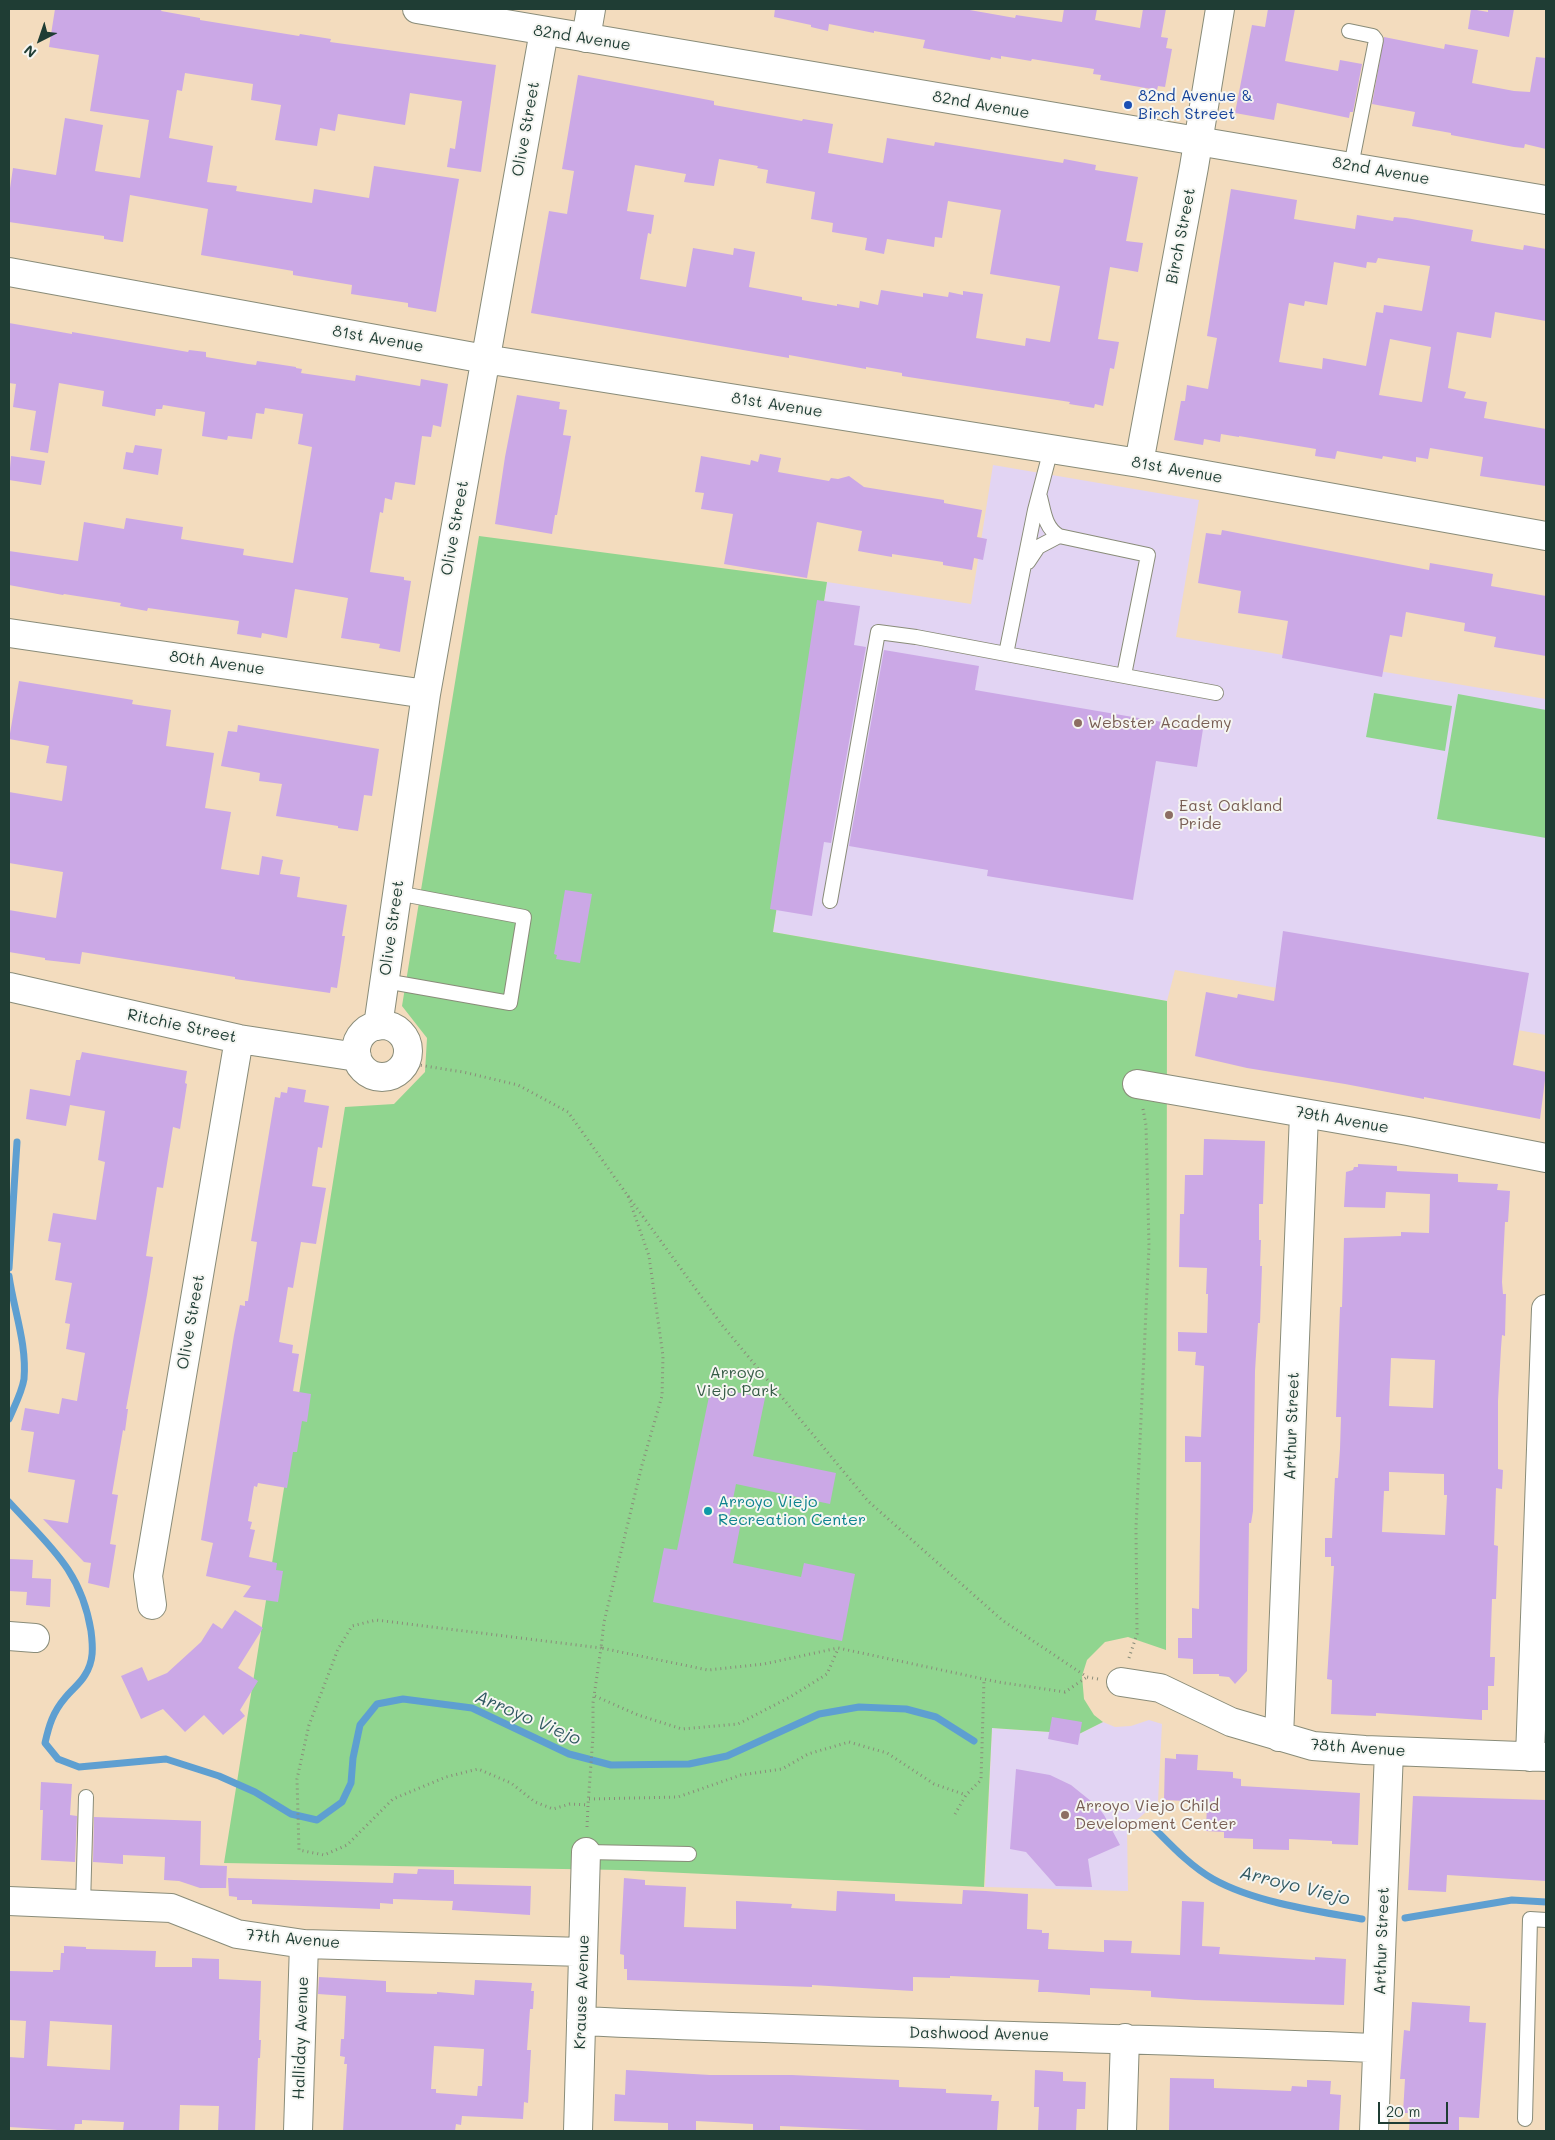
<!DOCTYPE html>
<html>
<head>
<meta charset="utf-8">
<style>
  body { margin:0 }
  #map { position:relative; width:1555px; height:2140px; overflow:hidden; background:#f3dcbe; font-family:Mali,sans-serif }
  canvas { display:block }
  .frame { position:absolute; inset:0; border:10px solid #1f3d34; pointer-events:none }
  .north { position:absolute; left:15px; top:15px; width:50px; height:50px; -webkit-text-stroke:4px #f6f6f2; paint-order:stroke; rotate:221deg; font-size:14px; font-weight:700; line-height:20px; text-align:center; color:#1f3d34 }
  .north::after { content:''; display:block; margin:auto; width:18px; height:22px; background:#1f3d34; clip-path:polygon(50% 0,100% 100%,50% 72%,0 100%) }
  .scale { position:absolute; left:1378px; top:2102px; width:70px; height:22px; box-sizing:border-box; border:2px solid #1f3d34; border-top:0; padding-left:6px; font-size:15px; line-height:18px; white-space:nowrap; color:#1f3d34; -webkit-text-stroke:4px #f6f6f2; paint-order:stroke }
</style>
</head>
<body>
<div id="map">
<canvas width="1555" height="2140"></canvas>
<div class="frame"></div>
<div class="north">N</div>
<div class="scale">20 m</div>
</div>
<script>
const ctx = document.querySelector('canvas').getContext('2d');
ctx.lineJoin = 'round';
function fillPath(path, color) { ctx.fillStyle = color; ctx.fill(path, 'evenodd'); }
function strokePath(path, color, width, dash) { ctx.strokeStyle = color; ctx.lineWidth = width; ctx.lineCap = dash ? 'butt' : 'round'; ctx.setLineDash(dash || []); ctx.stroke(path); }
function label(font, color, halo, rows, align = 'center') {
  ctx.font = font + ' Mali,sans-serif'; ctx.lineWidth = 4; ctx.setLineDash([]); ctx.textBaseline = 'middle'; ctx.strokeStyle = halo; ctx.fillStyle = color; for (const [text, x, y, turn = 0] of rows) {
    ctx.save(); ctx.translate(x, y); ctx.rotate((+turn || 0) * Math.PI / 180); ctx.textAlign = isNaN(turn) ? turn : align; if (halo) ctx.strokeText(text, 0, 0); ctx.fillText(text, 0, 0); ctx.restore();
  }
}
fillPath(new Path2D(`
  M993 465 1199 500 1176 637 1546 699V1035L1175 970 1167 1001 773 932 827 582 971 604Z
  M1149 1720 1162 1724 1158 1802 1127 1828 1128 1891 985 1887 992 1728 1079 1734 1103 1722 1115 1727 1131 1726Z`), '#e2d4f3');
fillPath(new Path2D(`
  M479 536 827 582 773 932 1167 1001 1166 1650 1128 1637 1105 1642 1087 1660 1082 1676 1084 1699 1094 1715 1103 1722 1079 1734 992 1728 984 1887 619 1870 224 1863 345 1107 394 1104 425 1072 427 1038 402 1006Z
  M1374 693 1452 706 1445 751 1366 737Z
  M1458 694 1546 710V838L1437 819Z`), '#90d58f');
strokePath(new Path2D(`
  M9 1268 17 1142
  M9 1276C14 1311 27 1344 24 1379 22 1392 14 1407 9 1419
  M9 1502C48 1545 81 1569 91 1631 93 1647 94 1661 85 1675 80 1684 71 1690 65 1698 53 1712 49 1725 45 1743L58 1759 79 1767 166 1759 219 1776 255 1792 291 1814 317 1820 342 1802 351 1783 353 1758 360 1725 377 1704 403 1699 472 1708 569 1754 611 1765 689 1764 727 1756 819 1714 859 1707 906 1709 936 1717 974 1741
  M1152 1826C1171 1845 1189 1865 1213 1879 1254 1902 1315 1911 1362 1919
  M1405 1918 1512 1900 1546 1902`), '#5e9fd1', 7);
fillPath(new Path2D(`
  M55 9H162L161 11 200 18V20L299 36 300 34 331 39 330 42 496 65 481 172 447 167 450 148 455 149 462 101 410 93 405 125 338 114 335 131 320 128 317 146 275 140 281 105 251 100 253 84 185 73 182 91 177 90 169 138 213 146 207 182 237 186 236 191 312 203 314 189 369 198 374 166 459 179 436 312 408 307V303L351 294 352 285 293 275V271L201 255 208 209 130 195 123 242 104 239V236L9 222V195L13 168 56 175 65 118 103 125 95 171 140 178 149 120 90 111 99 55 49 47Z
  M775 9H964L1015 18 1016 15 1062 22 1064 9H1097L1095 20 1140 28 1143 9H1166L1161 37 1168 38 1166 48 1172 49 1165 87 1158 86 1157 90 1100 80 1101 75 1093 74 1094 69 1032 59 1031 61 1001 56V59L991 57 990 60 923 48 925 40 874 31V33L829 24 828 31 811 27V25L774 17Z
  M1268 9H1295L1285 61 1338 71 1340 60 1362 64 1353 112H1350L1349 118 1277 103 1274 120 1235 113 1252 25 1265 27Z
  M1471 9 1488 12V9H1514L1509 37 1468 29Z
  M1384 37 1444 49 1445 44 1478 50 1472 83 1514 91 1530 92 1536 57 1546 58V149L1525 144 1524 148 1514 147 1451 135V133L1412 126 1415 112 1372 104Z
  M578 75 714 101V105L802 121 803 119 833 124 828 153 883 163 887 138 934 146 935 142 1063 163 1064 159 1096 165 1095 170 1138 177 1126 241 1143 243 1138 272 1110 267 1098 339 1119 342 1114 369 1110 368 1103 406 1095 404 1094 408 1069 404 1070 402 902 376V373L866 367V369L789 355V358L531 313 549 211 567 214 574 171 562 169ZM719 159 758 166 757 168 768 170 766 183 815 192 811 219 833 223 832 232 867 238 865 250 884 254 887 239 934 247 935 237 942 238 948 201 1001 210 990 274 1060 286 1050 342 1026 338 1025 346 976 338 983 294 963 291V295L949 292 948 297 923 293V297L881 290 878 305 860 301 859 308 837 304V306L802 300V297L749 287 755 252 734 248 733 255 693 248 686 287 640 279 648 233 651 234 654 215 627 211 635 165 686 174 684 182 714 186Z
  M1231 189 1297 200 1294 219 1355 229 1357 215 1393 221 1394 217 1406 218 1473 230 1471 241 1523 250 1524 245 1546 249V321L1495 312 1491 338 1457 332 1448 388 1466 392 1464 398 1487 402 1484 418 1546 429V486L1480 476 1483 457 1430 448 1428 459 1416 457V462L1383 456 1382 459 1337 451 1335 459 1315 456 1316 449 1239 436V437L1221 434 1220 442 1204 439 1203 445 1174 440 1181 401H1185L1187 385 1208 389 1217 338 1207 336ZM1378 258 1430 266 1422 311 1384 305 1383 313 1376 312 1366 366 1323 358 1322 369 1279 362 1289 303 1304 306 1305 301 1327 305 1334 262 1366 268 1367 262 1376 263ZM1390 339 1431 347 1422 402 1379 395Z
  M9 323 72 334V332L188 352 189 350 206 352V357L248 364 256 365 257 361 296 367V368L302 369 301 373 355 381 356 375 420 386 421 379 448 384 441 427 433 425 431 437 422 436 415 485 395 482 392 500 385 498 383 513 380 512 370 572 404 577V580L411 581 400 652 379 648 380 644 341 638 348 598 295 589 287 638 262 633 261 638 237 634 239 621 148 608 147 611 120 606 121 603 64 594 63 595 9 585V551L78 561 84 522 124 529 126 518 183 527 181 539 244 549 243 555 293 563 312 447 298 444 303 414 265 408 264 414 256 413 252 439 228 436 227 440 202 436 205 412 163 405 162 409H156L155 416 102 406 104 391 59 383 48 453 30 450 36 411 13 407 16 384 9 383Z
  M517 395 560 402 559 409 567 410 563 435 571 436 557 515H555L552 534 495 524 505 457Z
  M135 445 162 449 158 475 123 469 126 452 133 453Z
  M760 454 781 458 778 472 829 481 831 478 838 479 849 476 864 487 944 500V503L982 510 977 537 987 539 983 560 974 558 972 570 943 565V562L892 554V557L858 551 862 531 817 522 807 578 724 564 733 514 701 509 704 493 695 492 701 456 750 465 751 460 758 462Z
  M11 456 45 461 41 485 9 480Z
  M1222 530 1429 570 1430 563 1493 574 1491 586 1546 596V656L1494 647 1496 637 1464 631 1465 623 1406 612 1402 637 1390 635 1382 677 1282 658 1288 621 1238 613 1241 591 1198 583 1206 533 1221 535Z
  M817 600 860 606 854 645 866 647 831 843 824 842 812 916 770 909Z
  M884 650 979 666 975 690 1203 729 1197 767 1156 761 1133 900 987 876 988 870 849 846Z
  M19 681 133 700 132 704 171 710 166 746 214 753 205 808 231 812 221 869 259 875 262 856 283 860 280 874 300 877 297 897 347 905 342 936H345L337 988 331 987 330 993 235 979V977L199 971 82 952 80 964 45 960V958L9 952V910L56 918 63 872 9 863V792L62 801 67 766 46 763 49 746 9 739Z
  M238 725 379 749 372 796 364 795 358 831 338 828V826L276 816 282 784 259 781 260 773 221 766 228 731 237 732Z
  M565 890 592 894 580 963 556 959 557 955 554 954Z
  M1283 931 1529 973 1513 1065 1546 1072 1540 1119 1424 1097V1099L1345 1084 1247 1068 1195 1056 1206 992 1237 998 1238 994 1274 1001Z
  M82 1052 187 1071 185 1083 187 1084 180 1129 173 1127 163 1188 157 1187 148 1243 146 1256 153 1257 147 1295 126 1409H128L125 1431 123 1430 112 1494 118 1495 110 1544 116 1545 109 1588 88 1583 91 1563 84 1562 43 1519 68 1523 75 1480 28 1472 34 1432 21 1430 25 1408 59 1414 62 1398 77 1401 85 1353 66 1349 70 1324 65 1323 72 1283 55 1280 61 1243 48 1241 53 1213 96 1220 105 1162 98 1160 105 1111 70 1105 66 1126 26 1119 30 1089 70 1096 76 1060H80Z
  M288 1087 306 1090 304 1102 329 1106 322 1148 318 1147 312 1186 326 1188 316 1244 301 1242 293 1288 288 1287 279 1342 293 1345 292 1353 299 1354 293 1391 311 1394 307 1422 302 1421 297 1452H293L287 1488 258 1483 257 1487 254 1486 248 1521 252 1522 250 1529 255 1530 249 1557 277 1563 276 1570 283 1571 278 1602 243 1597 251 1586 206 1576 213 1543 201 1540 234 1335 240 1305 245 1306V1301H248L257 1242 251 1241 275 1097 280 1098 281 1092 287 1093Z
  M1204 1139 1265 1141 1263 1204H1259V1240H1261L1260 1266H1262L1260 1323H1258L1255 1371 1253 1511 1251 1523H1249L1247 1671 1235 1684 1229 1677 1219 1676V1674H1193V1659L1178 1658V1638H1192V1608L1199 1609 1201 1462H1185V1436L1201 1437 1204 1366 1195 1365 1196 1352 1178 1351V1332L1207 1333 1208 1294H1206L1207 1268 1179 1267 1180 1214H1184L1185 1175H1203Z
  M1358 1164 1397 1166V1171L1458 1174V1182L1498 1184 1497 1190 1510 1191 1508 1222H1505L1502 1282 1503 1294H1506L1505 1336 1502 1335 1501 1348 1498 1401V1469L1503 1470 1502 1489 1496 1488 1494 1545 1498 1546 1496 1599H1492L1490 1657H1495L1494 1686H1488V1710H1482V1720L1376 1713V1716L1331 1714 1332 1680 1327 1679 1334 1566H1331V1557H1325V1538H1332L1335 1478H1338L1340 1449 1341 1417H1336L1340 1307H1342L1344 1238 1401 1236V1232L1429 1233 1430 1194 1386 1192 1385 1208 1344 1207 1346 1172 1353 1170 1354 1167H1358ZM1391 1358 1435 1360 1433 1408 1389 1406ZM1389 1472 1444 1474V1495H1447L1445 1535 1382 1532 1384 1491H1389Z
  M711 1387 765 1398 753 1456 836 1473 830 1504 736 1484 729 1519 741 1522 733 1563 801 1577 804 1563 855 1574 842 1641 653 1602 664 1548 677 1550Z
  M9 1559 33 1560 32 1578 51 1579 50 1607 26 1605 27 1592 9 1591Z
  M235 1610 263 1628 238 1668 258 1681 240 1710 245 1716 223 1735 204 1715 185 1732 163 1709 141 1719 121 1676 142 1667 148 1681 167 1673 201 1642 213 1623 222 1629Z
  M1052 1717 1082 1722 1078 1745 1048 1739Z
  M1176 1754 1198 1755 1197 1770 1233 1772V1778L1241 1779V1786L1360 1793 1358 1845 1332 1844V1841L1289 1839V1850L1253 1849V1839L1224 1838V1832L1206 1831 1207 1802 1164 1800 1165 1758 1176 1759Z
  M1016 1769 1050 1775 1071 1785 1097 1806 1104 1815 1120 1845 1088 1859 1092 1887 1056 1886 1026 1852 1010 1849Z
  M41 1782 72 1784 70 1815 77 1816 75 1862 41 1860 43 1810H40Z
  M1413 1796 1546 1800V1881L1447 1875 1446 1892 1408 1890Z
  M94 1817 201 1821 200 1865 227 1866 226 1888H200L179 1881 164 1880 165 1857 123 1855V1864L93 1862Z
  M418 1869 454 1870V1884L531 1886 530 1915 452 1910 453 1901 393 1899V1904L380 1903V1909L252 1904V1900H237V1897L229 1896 228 1878 393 1883 394 1873 417 1874Z
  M624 1878 645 1880V1885L686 1887 684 1927 736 1929V1901L792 1904 791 1908 836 1911 837 1891 895 1894V1901L962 1904 963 1890 986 1891 1028 1894 1027 1929 1042 1930V1933H1049L1048 1949 1104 1952V1940L1132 1941 1131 1953 1180 1955 1182 1901 1204 1902 1202 1946 1220 1947 1219 1954 1315 1960V1957L1346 1959 1344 2005 1195 2000 1151 1997V1991L1090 1988V1995L1047 1992H1038L1039 1980 950 1976V1978L913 1977V1991L812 1985V1987L627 1980V1969H624V1955L620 1954Z
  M64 1946 86 1947V1949L156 1951 155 1967H192V1958L219 1959V1979L261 1981 259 2040H261L260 2058H258L255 2131H218L219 2106 180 2105 179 2131H123L124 2122 82 2120V2124H75L74 2131 9 2127V2057L24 2058 26 2021 9 2020V1971L53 1972V1970H60L61 1953H64ZM50 2021 112 2025 110 2070 47 2066Z
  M319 1977 386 1981V1992L437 1994V1992L474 1995 475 1980 532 1983 531 1991H534L533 2009H530L527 2050H531L528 2103 524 2102 523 2119 462 2116 461 2125 456 2124 455 2131H343L347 2064H344L345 2057 340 2056 341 2039H344L346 1996 318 1994ZM434 2046 484 2049 482 2086H478L477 2096 436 2093V2089H431Z
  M1412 2002 1470 2006 1469 2022 1486 2023 1479 2118 1459 2117V2131H1409L1410 2113H1403L1405 2079H1400L1404 2030 1410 2031Z
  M626 2070 710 2075H792L899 2080V2087L946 2089V2093L992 2095 991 2101H999L997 2131H888L780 2126V2131H770L753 2130V2124L696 2121V2131H668V2123L614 2121 615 2094 625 2095Z
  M1035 2070 1063 2072V2081L1086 2082 1085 2109H1077L1076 2131H1038L1039 2107H1034Z
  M1170 2078 1214 2079V2088L1291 2091 1292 2086 1307 2087V2080L1331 2081 1330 2094 1341 2095 1339 2131H1169Z`), '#cba8e6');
const service = new Path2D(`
  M1349 31 1373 36 1376 40 1351 166
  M1051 449 1035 510 1006 654 1216 693
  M1040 497C1044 512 1045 528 1059 536L1148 555 1124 675
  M1028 562 1038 547 1059 536
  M830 901 878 632 916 637 1006 654
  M385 981 510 1003 524 917 397 893
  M586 1852 689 1854
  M83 1905 86 1797
  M1525 2119 1530 1919 1546 1920`);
const minor = new Path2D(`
  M586 38 591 9
  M9 272 485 359 1139 463 1546 536
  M1139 463 1194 167 1220 9
  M9 633 426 694
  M9 987 239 1039 357 1057
  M356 1051a26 26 0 1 1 52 0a26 26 0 1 1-52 0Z
  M378 1026 426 694 544 31
  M1137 1084 1408 1131 1546 1158
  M152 1605 148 1576 239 1039
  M9 1636 35 1638
  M1121 1682 1160 1688 1231 1722 1313 1746 1365 1750 1546 1757
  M1279 1737 1304 1114
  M1530 1757 1546 1309
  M9 1901 171 1908 237 1934 304 1944 583 1952
  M581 2021C846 2033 1112 2037 1377 2048
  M298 2131 304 1944
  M578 2131 586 1852
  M1122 2131 1125 2038
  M1374 2131 1389 1751`);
const tertiary = new Path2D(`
  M417 9 1546 200`);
strokePath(service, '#898c79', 16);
strokePath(minor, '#898c79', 30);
strokePath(tertiary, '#898c79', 30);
strokePath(new Path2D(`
  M406 1063 463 1072 518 1085 568 1112 628 1196 649 1256 663 1356 662 1396 642 1465 604 1622 601 1648 708 1670 764 1664 838 1648 998 1682 1065 1692 1087 1677
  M628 1196 722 1325 868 1501 1002 1620 1087 1677 1098 1679
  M1129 1658 1137 1634 1136 1528 1149 1246 1146 1125 1143 1109
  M595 1696 638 1715 682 1729 738 1724 790 1697 827 1674 838 1649
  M589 1799 678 1797 741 1775 782 1769 808 1754 849 1742 887 1753 934 1784 966 1795
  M955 1814 966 1795 981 1780 984 1679
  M587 1827 588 1805 570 1804 553 1809 535 1802 511 1783 478 1769 446 1777 393 1799 347 1845 324 1855 299 1850 297 1779 309 1725 338 1649 352 1626 376 1620 601 1648 593 1703V1736L588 1805`), '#898c79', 3, [1, 4]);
strokePath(service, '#fff', 14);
strokePath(minor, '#fff', 28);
strokePath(tertiary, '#fff', 28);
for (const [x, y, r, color] of [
  [1128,105,5,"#1a4fb4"],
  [1078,723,5,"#8d6e63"],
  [1169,815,5,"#8d6e63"],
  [708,1511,5,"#0f9aa8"],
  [1065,1815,5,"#8d6e63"]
]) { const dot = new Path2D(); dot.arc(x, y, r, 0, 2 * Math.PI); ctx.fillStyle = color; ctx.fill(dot); strokePath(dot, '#f6f6f2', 2); }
label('16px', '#1f3d34', '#f6f6f2', [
  ["82nd Avenue",582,38,9],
  ["82nd Avenue",981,105,10],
  ["Olive Street",526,129,-80],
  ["82nd Avenue",1381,171,10],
  ["Birch Street",1181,236,-79],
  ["81st Avenue",378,339,10],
  ["81st Avenue",777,405,9],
  ["81st Avenue",1177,470,10],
  ["Olive Street",455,528,-80],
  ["80th Avenue",217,663,8],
  ["Olive Street",392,928,-82],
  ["Ritchie Street",182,1026,12],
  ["79th Avenue",1342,1120,10],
  ["Olive Street",191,1322,-80],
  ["Arthur Street",1292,1426,-88],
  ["78th Avenue",1358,1748,4],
  ["77th Avenue",293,1939,5],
  ["Arthur Street",1382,1941,-88],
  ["Krause Avenue",582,1992,-88],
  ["Dashwood Avenue",979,2034,1],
  ["Halliday Avenue",301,2038,-88]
]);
label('16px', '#164399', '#f6f6f2', [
  ["82nd Avenue &",1138,96],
  ["Birch Street",1138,114]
], 'left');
label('16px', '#785e54', '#f6f6f2', [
  ["Webster Academy",1088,723],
  ["East Oakland",1179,806],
  ["Pride",1179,824],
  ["Arroyo Viejo Child",1075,1806],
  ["Development Center",1075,1824]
], 'left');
label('16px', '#365b46', '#f6f6f2', [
  ["Arroyo",737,1373],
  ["Viejo Park",737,1391]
]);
label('16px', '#0d838f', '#f6f6f2', [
  ["Arroyo Viejo",718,1502],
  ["Recreation Center",718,1520]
], 'left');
label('italic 18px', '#325a63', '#f6f6f2', [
  ["Arroyo Viejo",528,1718,23],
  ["Arroyo Viejo",1295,1886,14]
]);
</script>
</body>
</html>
